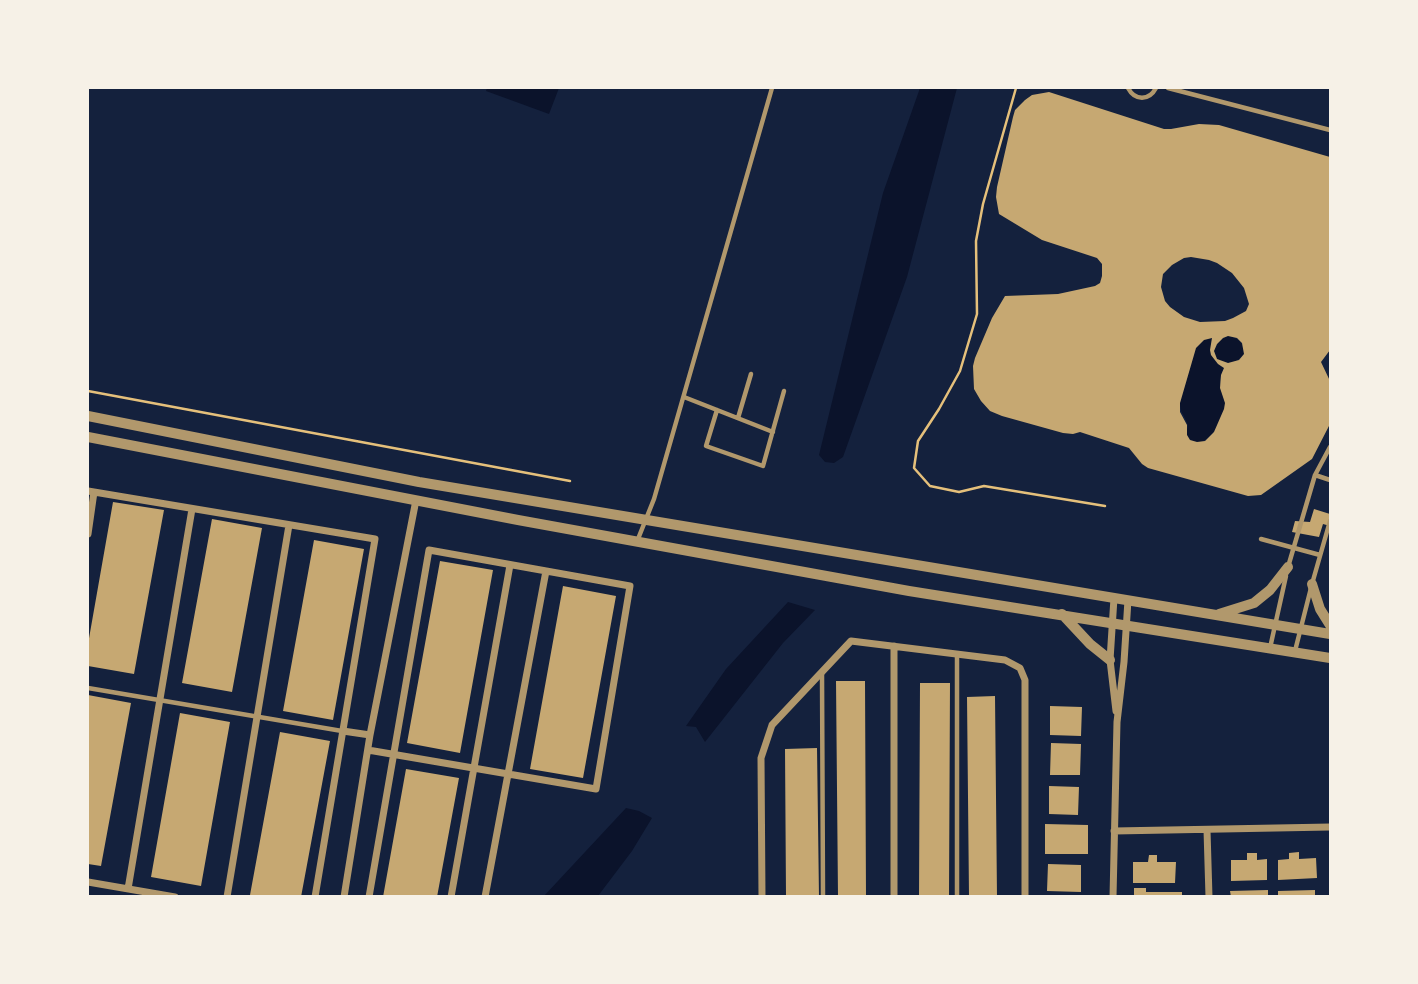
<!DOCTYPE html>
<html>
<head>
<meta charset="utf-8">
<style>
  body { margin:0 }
  #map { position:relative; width:1418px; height:984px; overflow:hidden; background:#14213d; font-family:"Golos Text",sans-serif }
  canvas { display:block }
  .frame { position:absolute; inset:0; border:89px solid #f6f1e7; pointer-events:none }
</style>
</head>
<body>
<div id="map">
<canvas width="1418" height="984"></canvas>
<div class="frame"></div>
</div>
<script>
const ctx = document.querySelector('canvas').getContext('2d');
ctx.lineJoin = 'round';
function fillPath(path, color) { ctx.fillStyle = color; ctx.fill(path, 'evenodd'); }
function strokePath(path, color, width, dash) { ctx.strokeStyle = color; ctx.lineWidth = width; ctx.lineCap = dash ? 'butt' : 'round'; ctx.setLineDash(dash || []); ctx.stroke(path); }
fillPath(new Path2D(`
  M487 88H559L549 114 486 91Z
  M920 88H957L907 277 843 457 834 463 825 462 819 455 883 193Z
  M1228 336C1239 338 1243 342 1244 354 1236 364 1227 365 1217 359L1214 351C1217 344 1220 339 1228 336Z
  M1212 338C1209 353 1211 360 1224 368 1215 388 1224 387 1225 404 1225 416 1211 442 1199 442 1193 442 1188 439 1187 434 1186 428 1189 428 1187 423 1184 414 1180 413 1180 403L1196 348 1204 340Z
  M788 602 815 610 783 643 705 742 696 727 686 726 726 669Z
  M626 808 639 811 652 818 632 851 598 896H544Z`), '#0b132b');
fillPath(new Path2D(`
  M1049 92 1164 129H1171L1199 124 1219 125 1330 157V350L1321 362 1330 381V424L1312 459 1261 495 1248 496 1148 468 1142 464 1129 448 1080 432 1073 434 1063 433 1002 416 990 411 981 401 974 389 973 366 975 358 992 318 1005 296 1058 294 1095 286 1100 283 1102 276V264L1097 258 1042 240 999 214 996 197 997 187 1013 117 1015 110 1025 100 1032 95ZM1191 257 1209 260 1217 263 1232 273 1244 288 1249 304 1246 311 1233 318 1225 321 1200 322 1184 317 1170 307 1165 301 1161 287 1163 274 1172 265 1184 258ZM1228 336 1237 338 1242 343 1244 354 1239 360 1228 363 1217 359 1214 351 1217 344 1223 338ZM1212 338 1210 350 1211 355 1218 364 1224 368 1221 375 1220 388 1225 403 1224 409 1214 432 1205 441 1197 442 1190 440 1187 435V425L1180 412V403L1196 348 1204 340Z
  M113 502 164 510 134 674 88 666V644Z
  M1314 509 1330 514V526L1323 524 1319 537 1292 532 1295 521 1310 522Z
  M212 519 262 528 232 692 182 683Z
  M314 540 364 549 333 720 283 711Z
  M440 561 493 570 460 753 407 743Z
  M563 586 616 596 583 778 530 769Z
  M836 681H865L866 897H838Z
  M920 683H950L949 897H919Z
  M88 695 131 703 101 866 88 864Z
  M995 696 997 897H969L967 697Z
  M1050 706 1082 707 1081 736 1050 735Z
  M180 713 230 722 201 886 151 877Z
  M280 732 330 741 301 897H256L250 895Z
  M1051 743 1081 744 1080 775H1050Z
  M817 748 819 897H786L785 749Z
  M406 769 459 778 437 897H383Z
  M1049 786 1079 787 1078 815 1049 814Z
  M1045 824 1088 825V854H1045Z
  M1299 852V859L1316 858 1317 878 1278 880V860L1289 859V853Z
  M1247 853H1257V860L1267 859V880L1231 881V860H1247Z
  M1149 855H1157V862H1176L1175 883H1133V862H1148Z
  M1048 864 1081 865V892L1047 891Z
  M1134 888H1146V892H1182V897H1134Z
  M1268 890V897H1231L1230 891Z
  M1315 890V897H1278V891Z`), '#c6a872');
strokePath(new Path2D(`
  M1016 88 983 204 976 241 977 314 960 371 939 409 918 441 914 468 930 486 959 492 984 486 1105 506
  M88 391 570 481`), '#e5c07b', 2.5);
strokePath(new Path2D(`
  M1128 88C1135 101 1149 101 1156 88
  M1168 88 1330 130
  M684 397 773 432
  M717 410 706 446 763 466 784 391
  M738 418 751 374
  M1315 475 1330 480
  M638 539 654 499 772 88
  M1261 539 1320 555
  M1288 567 1315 475 1330 447
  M1270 648 1286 576
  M1295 651 1312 584 1330 521
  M957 655V897
  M822 673 823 897
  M88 688 342 731`), '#b1986c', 4.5);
strokePath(new Path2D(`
  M88 491 375 539 315 897
  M88 534 94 492
  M1114 598 1110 660 1116 711
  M894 646V897
  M343 731 370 735
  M368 750C444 763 520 776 596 789L630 586 429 550 369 897
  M1207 830 1209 897
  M1114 831 1330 827
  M88 882 175 897
  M128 889 192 509
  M227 897 289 525
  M344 897 370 735 416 500
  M451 897 510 565
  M485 897 546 571
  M762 897 761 758 772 725 851 641 1005 660 1020 668 1025 680V897
  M1113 897 1117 722 1124 662 1128 600`), '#b1986c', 7);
strokePath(new Path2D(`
  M88 416 419 482 1330 634
  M88 437 518 520 909 591 1330 658
  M1312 584 1320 609 1330 625
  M1062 614 1090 644 1110 660
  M1219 614 1254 603 1270 590 1288 567`), '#b1986c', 10);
</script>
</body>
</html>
